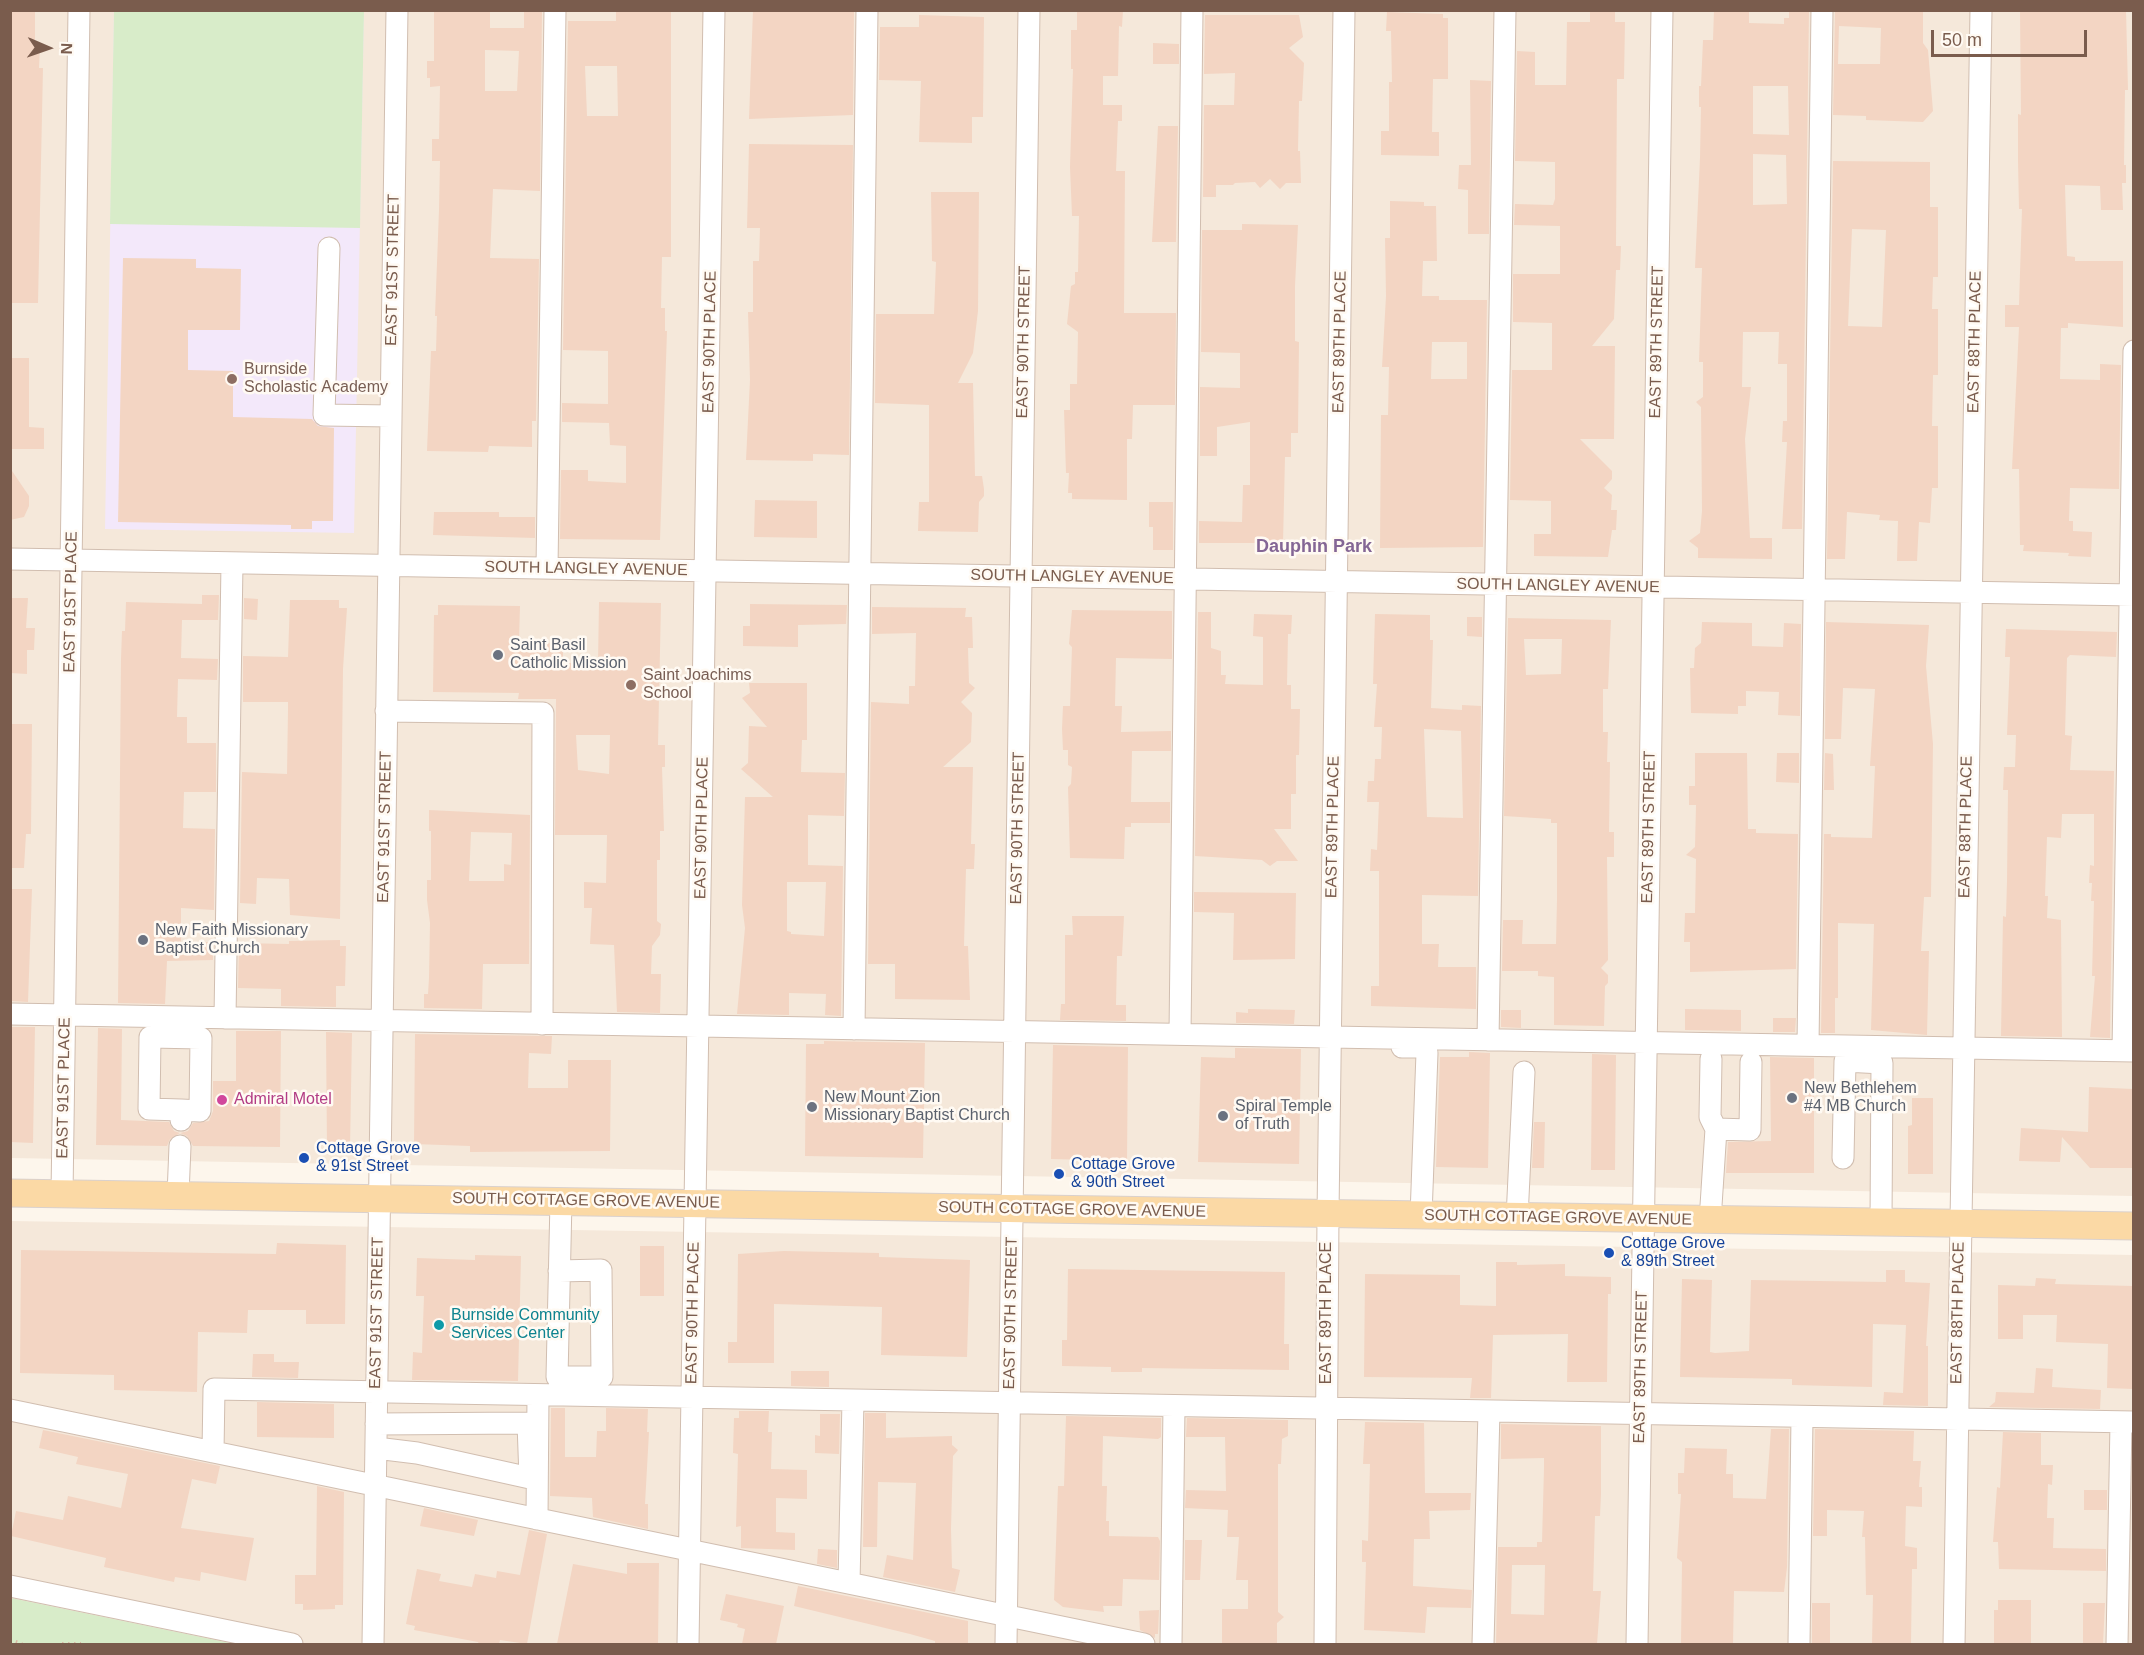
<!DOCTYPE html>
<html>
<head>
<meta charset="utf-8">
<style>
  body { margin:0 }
  #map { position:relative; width:2144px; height:1655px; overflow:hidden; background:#fdf6ec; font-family:Helvetica,sans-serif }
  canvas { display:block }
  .frame { position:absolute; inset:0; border:12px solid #7a5c4d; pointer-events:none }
  .north { position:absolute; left:18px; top:18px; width:60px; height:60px; -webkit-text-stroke:4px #fffaf3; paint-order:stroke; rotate:92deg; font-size:16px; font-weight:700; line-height:24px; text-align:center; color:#7a5c4d }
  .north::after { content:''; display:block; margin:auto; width:21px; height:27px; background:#7a5c4d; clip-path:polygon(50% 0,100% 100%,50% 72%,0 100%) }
  .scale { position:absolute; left:1931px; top:30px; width:156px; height:27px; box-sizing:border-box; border:3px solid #7a5c4d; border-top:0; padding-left:8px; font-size:18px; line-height:21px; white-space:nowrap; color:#7a5c4d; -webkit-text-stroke:4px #fffaf3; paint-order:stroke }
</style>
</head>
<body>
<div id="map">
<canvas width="2144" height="1655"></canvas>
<div class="frame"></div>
<div class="north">N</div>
<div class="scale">50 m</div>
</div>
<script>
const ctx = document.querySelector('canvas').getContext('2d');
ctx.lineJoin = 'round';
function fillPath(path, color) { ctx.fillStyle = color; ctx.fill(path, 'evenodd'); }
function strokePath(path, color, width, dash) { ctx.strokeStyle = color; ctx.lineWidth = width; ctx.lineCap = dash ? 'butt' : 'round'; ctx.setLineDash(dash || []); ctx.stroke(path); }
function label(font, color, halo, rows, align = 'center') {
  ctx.font = font + ' Helvetica,sans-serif'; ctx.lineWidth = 5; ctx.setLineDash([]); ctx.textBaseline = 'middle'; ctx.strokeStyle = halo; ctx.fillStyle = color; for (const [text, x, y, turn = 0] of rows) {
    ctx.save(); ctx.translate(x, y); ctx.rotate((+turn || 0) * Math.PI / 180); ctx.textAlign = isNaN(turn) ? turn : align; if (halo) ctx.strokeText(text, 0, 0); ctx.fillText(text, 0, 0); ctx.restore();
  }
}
fillPath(new Path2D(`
  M11 11H2133V1196L11 1158Z
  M11 1221 2133 1255V1644H235L11 1598Z`), '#f5e8da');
fillPath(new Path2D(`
  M114 11H364L354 533 105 529Z`), '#f3e8fa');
fillPath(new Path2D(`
  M114 11H364L360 228 110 224Z
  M10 1598H11L235 1644H11Z`), '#d8ecc9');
fillPath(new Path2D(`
  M10 10H35V45H40L39 68H43L38 303H10Z
  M434 10H490V28H524V10H542L540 191 493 189 490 258 539 259 536 421H532V447L489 446 488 452 427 451 431 351H436L437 316H435L439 210 440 161H432V139H439L440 86 430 87V78H427V61H434ZM485 50 519 51 517 91H485Z
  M616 10H671V257H662L661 308H665V331H667L660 540 560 539 561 470H588V481L626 483V446L610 445 609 423 562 422V403L608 404V351L563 350 568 21H616ZM585 66H617L618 116H587Z
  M753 10H854L853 115 749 119Z
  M1077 10H1123L1122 27 1119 26 1118 76H1103V105H1122V121H1118L1116 171H1125L1124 313H1176L1175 405H1133L1132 439H1127V500L1072 499V493H1068L1069 473H1066L1064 410H1070V384H1077L1078 332 1067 324 1071 286 1075 284V272H1078L1079 216H1072L1070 167 1073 69H1071V30H1077Z
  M1590 10H1615V22H1625L1624 79H1617L1616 246H1621L1620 270H1616L1614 319 1592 346H1615L1614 439H1580L1612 471V479L1604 488 1612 495 1611 510H1617L1616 530H1612L1608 557 1534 556V534H1551V501L1510 500 1512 370H1552V323L1513 322V274H1560V226L1514 225 1515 204 1553 205 1555 199V162L1515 161 1517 51 1535 52V85H1566L1567 22H1590Z
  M1714 10H1749V23L1784 24V18H1789V10H1809L1802 529H1782L1787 442H1782L1783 421H1787V364H1778L1779 332H1743L1742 387H1751L1745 439 1750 538H1772V559L1698 558V548L1689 541 1700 533 1702 511 1701 407 1696 402 1703 397V362H1699L1702 268H1695L1700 158 1701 107H1699V86H1701L1703 40H1713ZM1753 86H1788L1789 135 1753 134ZM1753 154 1786 155 1787 204 1753 205Z
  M1835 10H1923V43L1928 50 1933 111 1923 122 1866 120V116L1833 115ZM1839 26 1881 28 1880 64H1838Z
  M2020 10H2126L2128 90H2125L2124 165H2126V183H2122L2123 210H2101L2100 186 2065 185 2067 256 2075 257V261H2123V327L2068 323V328H2061L2060 379 2100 380V364L2121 365 2119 489 2070 488 2069 521H2073V531L2092 532 2091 557 2068 556 2069 553 2023 551 2024 545H2020L2019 469H2012L2019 327H2005V305H2019L2022 209H2019L2018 161V114L2021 115Z
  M1387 12 1443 14V18H1448V79H1433L1432 132H1439V156L1381 155V131H1389V82H1392L1391 31H1386Z
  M919 15 984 17 983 117H972V143L919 142 921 81 879 80 880 27H919Z
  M1205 15H1299L1303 37 1289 48 1304 63 1302 101H1299L1298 151H1300L1301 183H1286L1280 189 1270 179 1260 188 1255 182 1235 183 1233 185H1216V197H1203L1204 105H1234L1235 73 1204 74Z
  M1153 43 1179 44V64H1153Z
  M1470 80 1491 81 1489 234H1468V190L1458 189 1459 165H1471Z
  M1158 126H1178L1176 242H1152Z
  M749 144 853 145 849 455 813 454V461L746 460 750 380 748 312H753V261H759L760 228H747Z
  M1833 161 1930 162V207H1938V277H1933L1932 309H1938V375H1933L1932 426H1938V488H1932L1930 523 1919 522 1917 561H1897L1898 521 1879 520 1880 515 1847 512 1845 559H1827ZM1852 229 1886 230 1882 327 1848 326Z
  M931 192H979L978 311 973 353 958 383H973L975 476H982L984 489V496L979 502 978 532 918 531 919 502H929V405L875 403 876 314H934L936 262 932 261Z
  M1390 201 1424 202V206H1436L1437 261H1423L1422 296H1439V300H1487L1483 547 1380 548 1381 415H1388L1389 367H1382L1386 296 1385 238H1390ZM1432 342H1467V379H1431Z
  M1242 224 1298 225 1295 286V341L1299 342 1298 433H1291V457H1285L1283 543H1199V521L1242 522 1243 485H1250V422L1217 427V456H1200V387L1240 388V353L1201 352 1202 230H1242Z
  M123 258 196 259V268L241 269 240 330H188V370L233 371V417L312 419 318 426 334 428 333 521H312V529H291V525L118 522Z
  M10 358H29V427L44 428V449H10Z
  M10 468 29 496V506L24 517 10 520Z
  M755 500 817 501V538L754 537Z
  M1149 502H1173V550H1153V527H1149Z
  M434 512H499V517H535V538L433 535Z
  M202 595H219L218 620H182L181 658 218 659 217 680 178 679 177 717H187V743H216V792H184L183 828 215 829 214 910 181 908V942H213V960L167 961 165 1004 118 1003 121 659 122 631H125L126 602 202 604Z
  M10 598H28L26 628H35L34 650H27V674L10 673Z
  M244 598 258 599 257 620 244 619Z
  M290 600H339V608H347L343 669 340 919 290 915 289 879 257 878 256 904 240 903 242 772 287 774 288 710V702H243V656L288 657Z
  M599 602 661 603 658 745H665V767H662L664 831H660V860H657V921L661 924 660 935 652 946 651 974H661L660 1013 617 1012 614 945 590 944 592 908H584V882L606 883 607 835H555L556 699H518L519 693 433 692 434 615H438V605L520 606 519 640 563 644V663H598ZM576 735H610L609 774 578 770Z
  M750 604 847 605 846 624 798 625V647L743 646V626H750Z
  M872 607 966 608 965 617H972L973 648H968L969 683 975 688 961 702 972 713 971 742 943 767H973L971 844H975L974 869H966L964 946H968L970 1000 895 999V964H868L871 702 909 704V686H915L916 633 872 634Z
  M1072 610 1172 611V659L1116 658 1115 706H1122L1121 732 1171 731V751H1132L1131 802H1170V823H1131V827H1125L1124 859 1070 858 1068 787 1071 784 1072 767 1068 765V750H1063L1062 729 1063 706H1070L1072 647 1069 644Z
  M1198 612H1211V648L1221 651V675H1226L1225 684 1263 685V637L1253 636 1254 614 1292 615 1291 634H1288L1287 685H1291V709H1300L1299 755H1296V794H1291V829H1274L1298 861H1277L1270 866 1262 860 1195 856Z
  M1375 614 1430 615V640H1433L1431 708 1462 710V705L1481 706 1478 896 1422 895V944H1439L1438 967H1476V1009L1371 1006V986H1379V871H1370L1371 849 1377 850 1379 802H1367L1368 781H1374L1375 759H1381L1382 727H1374L1377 684H1373ZM1424 729 1461 731 1463 818 1427 817Z
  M1467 617H1482V637L1467 636Z
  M1508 618 1611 620 1608 689H1603V732H1608L1607 762H1610L1609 832H1614V857H1607L1608 960 1601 968 1608 975V983L1605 986 1604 1026 1554 1025V977L1538 976V971H1502L1503 920H1523L1522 944H1556L1557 900V823H1551V819L1504 816ZM1524 639H1562L1561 674 1526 675Z
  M1702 622 1752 623V646L1783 647 1784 623 1801 624 1800 716 1778 715 1779 692 1746 691V706H1738V714L1691 713 1690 668H1694L1695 648 1701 643Z
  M1826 622 1929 625 1926 666 1933 744 1931 897H1924L1921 951H1929L1927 1035 1871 1030 1874 924 1838 923V998H1835V1033H1821L1824 834H1831V837L1872 838 1875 766H1870L1875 689 1843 688 1841 739H1825Z
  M2006 629 2117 632 2116 657 2070 655 2067 658 2065 735 2072 736 2070 770 2114 771 2110 1038 2090 1037 2095 976H2092L2094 901H2091L2092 883H2089L2090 865 2094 866V814H2062L2061 838 2047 837 2045 896H2048L2047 918 2061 920 2062 1037 2001 1036 2003 916 2006 917 2007 881 2008 790H2003L2004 767H2015L2016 735H2007L2010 657H2005Z
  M749 683H807V740H802L801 772 845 773 844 816 808 815V865L843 866 841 1016 825 1015 826 994 789 993V1015L737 1014 745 928 742 905 745 797H773L741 769 748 763 749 726 767 727 742 698 750 693ZM787 882H826L824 936 791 934V932L787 931Z
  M10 724H32L31 834H26L24 868H10Z
  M1695 753H1747L1748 829H1756V833L1798 834 1796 969 1690 972V942H1684L1685 913H1695L1696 859 1686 855 1695 847 1696 805H1689V786H1695Z
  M1777 753H1799V783L1776 782Z
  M1825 753 1833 754 1834 790H1824Z
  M429 810 530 815 529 964H483L482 1009 424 1008V994H428L429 978 430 923 427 900V880H431V831H429ZM471 832 512 833 511 865 504 864V881H469Z
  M10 889H32L28 1002 12 1001Z
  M1194 892 1296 893 1295 959 1233 960 1234 913 1194 912Z
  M1072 916H1124L1122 956H1117L1116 1005H1126V1021L1060 1020 1061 1004H1065V935H1073Z
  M340 940V946H346L345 986H336V1007L281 1006V989L238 988 239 943 289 944V941Z
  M1248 1009 1295 1010 1294 1024 1236 1023V1012L1248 1013Z
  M1685 1009 1741 1010V1031L1685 1030Z
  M1501 1010H1521V1028L1501 1027Z
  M1773 1018H1796L1795 1032H1773Z
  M11 1027H35L33 1143 10 1142Z
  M98 1028 122 1029 121 1120 169 1122 174 1131 180 1133 188 1131 193 1123 209 1121 213 1111V1081H236V1031H281L280 1147 193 1146 187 1136 180 1133 170 1139 167 1146 96 1145Z
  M326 1032 352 1033 350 1149H327Z
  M415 1034 552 1036 551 1054 529 1053 528 1088H568V1060H611L610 1151 470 1152V1146L414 1144Z
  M824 1041 925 1043 923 1158 805 1156 806 1044H824Z
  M1053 1045 1128 1047 1127 1161 1051 1159Z
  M1235 1048 1301 1049 1299 1164 1198 1162 1201 1057 1235 1058Z
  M1469 1052 1490 1053 1488 1168 1436 1167 1440 1057H1469Z
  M1592 1054 1616 1055 1615 1170H1591Z
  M1770 1057 1814 1058V1173H1726L1728 1142 1771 1141Z
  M2089 1087 2133 1089V1168H2090L2062 1137 2060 1162 2019 1161 2021 1128 2088 1132Z
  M1912 1098H1933V1174H1908V1126L1912 1125Z
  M1534 1122H1545L1544 1168H1532Z
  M277 1243 346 1245 345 1324H306V1310H248L247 1333 198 1332 197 1392 114 1390V1375L20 1373 21 1250 276 1254Z
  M640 1246H664V1296H640Z
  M784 1251 879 1253V1257L970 1260 967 1357 881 1355 882 1307 774 1304V1363H728V1342H737L738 1254Z
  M475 1255 521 1256 518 1381 412 1380 413 1352 422 1353 424 1296H416L417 1258 475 1260Z
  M1496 1262H1517V1265L1565 1264V1276L1611 1277V1294H1608L1607 1382H1567L1568 1334 1493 1335 1491 1398H1470L1472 1378 1364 1377 1365 1274 1460 1275V1305L1496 1306Z
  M1068 1269 1285 1272 1284 1344H1289V1370L1142 1368V1372H1111V1367L1062 1366V1340H1067Z
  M1886 1270H1905V1282L1930 1283 1926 1346H1928V1406L1883 1405 1884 1392 1903 1393 1906 1325 1873 1324 1872 1387 1792 1385V1379L1680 1377 1682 1279 1712 1280 1710 1352 1715 1353 1749 1351 1751 1280 1886 1282Z
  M2036 1278 2056 1279 2055 1284 2133 1286V1389L2107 1388 2108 1344 2056 1342 2057 1315H2023V1339H1998V1285L2035 1286Z
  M253 1354H274V1362H299L298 1378 252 1377Z
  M2036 1368 2053 1369 2052 1387 2101 1390 2100 1409 1989 1407 1995 1402 1996 1392 2034 1393Z
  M791 1371H829V1387L791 1386Z
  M257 1402 334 1404V1438L257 1437Z
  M551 1408H565V1457H596L597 1431H606V1408L648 1409 647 1432H649L645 1504H648V1529L593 1517 592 1498 550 1496Z
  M739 1411H769L768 1432H772L771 1469 807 1470V1499L776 1498V1532L795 1533V1550L741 1548V1526L736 1527 738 1454 733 1453 734 1418H739Z
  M865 1413H886V1438L952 1436V1445L958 1450 953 1456 951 1529 952 1568 960 1570 955 1592 883 1577 887 1555 913 1560 916 1483 878 1482 877 1547H863Z
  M820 1414H840L839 1454 815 1453V1435L820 1436Z
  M1066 1416 1161 1418V1437L1158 1439 1103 1436 1102 1486H1107L1106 1521H1109V1536L1158 1537 1160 1541 1159 1580 1123 1579 1122 1606H1103L1104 1612 1063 1607 1054 1600 1058 1486H1064Z
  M1187 1418 1288 1420V1436L1282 1439 1281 1464H1278V1612L1284 1617 1277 1623V1644H1222V1609H1248V1580H1236L1239 1537H1227L1228 1510 1185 1508 1186 1490 1226 1491 1225 1437H1186Z
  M1365 1422 1424 1423 1425 1493H1471L1470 1510 1429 1511 1430 1539H1414L1413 1586 1472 1590 1471 1608 1427 1607 1425 1633 1364 1630 1366 1562H1362V1540L1368 1541 1370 1464H1363Z
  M1501 1424 1601 1426V1494L1600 1516H1595L1593 1591H1601L1597 1644H1496L1498 1547H1537V1542H1542L1544 1468V1458L1501 1459ZM1512 1565H1545L1544 1615 1511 1614Z
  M1771 1429H1789L1787 1567 1784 1592 1734 1591 1733 1644H1681L1682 1562 1677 1558 1681 1494H1678V1473H1684L1685 1448 1727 1449 1726 1474H1733V1498L1766 1499Z
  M1815 1429 1914 1431 1913 1461H1921L1919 1487H1922V1507L1906 1506 1905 1546 1917 1548V1569H1912L1911 1644H1872L1873 1595H1866L1865 1537H1862L1864 1511 1827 1510V1536H1813Z
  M43 1430 220 1466 216 1484 192 1479 181 1528 254 1538 246 1581 201 1572 200 1581 175 1577 174 1582 104 1567 106 1558 11 1536 16 1511 63 1520 68 1496 121 1508 128 1474 76 1464 78 1457 39 1448Z
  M2003 1432 2041 1433V1465H2053L2052 1485 2048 1484 2047 1518H2054L2053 1548 2106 1549V1571L1999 1569 1998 1542H1993L1997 1487 2000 1488Z
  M317 1486 344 1492 343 1605H335V1609L303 1610V1604H295V1575H316Z
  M2084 1490H2107V1510H2084Z
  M424 1508 478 1520 474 1536 420 1526Z
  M529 1530 547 1534 527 1644 500 1640 499 1644H479L478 1642 414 1630 415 1626 406 1624 417 1569 441 1574 439 1581 472 1587 475 1574 496 1578 497 1571 520 1575Z
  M1185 1540H1202L1200 1580H1185Z
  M818 1549 837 1550V1568L817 1564Z
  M627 1563H659L658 1644H557L573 1564 627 1574Z
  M798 1586 968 1621V1644H935V1641L910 1634 794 1606Z
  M726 1594 784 1606 776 1644H742L745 1629 737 1627 738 1624 720 1620Z
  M1998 1600H2031V1644H1994V1610H1998Z
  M1812 1603H1830V1644H1812Z
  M2083 1603H2105L2103 1644H2083Z
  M1159 1610 1158 1634H1155V1638L1140 1630 1139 1611Z`), '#f3d5c3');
const minor = new Path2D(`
  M329 248 324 415 391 416
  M10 559 2134 595
  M547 568 555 10
  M386 711 543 713 542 1024
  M10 1014 2134 1051
  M225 1018 232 563
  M854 1029 867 10
  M1180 1034 1192 10
  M1488 1040 1505 10
  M1808 1045 1822 10
  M1402 1047H1424L1427 1053 1421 1216
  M2123 1051 2134 351
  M181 1120V1110L200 1111 201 1038 150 1037 149 1109 181 1110
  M1716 1129 1750 1130 1751 1062
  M1843 1158 1845 1061 1882 1063 1881 1222
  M62 1194 79 10
  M178 1195 180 1146
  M1517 1218 1524 1072
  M1710 1221 1716 1129 1710 1117 1711 1059
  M559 1271 601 1270 602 1377H557L561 1201
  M10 1410 1144 1644
  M376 1448 417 1453 530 1478 528 1423 376 1424
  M213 1452 214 1389 2134 1422
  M537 1519 538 1395
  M849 1583 853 1400
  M10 1586 292 1644
  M373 1644 397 10
  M688 1644 714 10
  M1006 1644 1029 10
  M1171 1644 1174 1406
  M1325 1644 1328 1214 1344 10
  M1483 1644 1489 1411
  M1637 1644 1662 10
  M1799 1644 1802 1417
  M1954 1644 1981 10
  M2117 1644 2121 1422`);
const major = new Path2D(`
  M10 1193 2134 1226`);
strokePath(minor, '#d1beb0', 23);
strokePath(major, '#dad1cd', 29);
strokePath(new Path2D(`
  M10 1640 22 1644
  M62 1644H81`), '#d9b8a5', 4, [1.5, 4.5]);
strokePath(minor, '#fff', 21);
strokePath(major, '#fbd9a5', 27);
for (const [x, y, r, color] of [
  [232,379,6,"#8d6e63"],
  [498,655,6,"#6b7280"],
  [631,685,6,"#8d6e63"],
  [143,940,6,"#6b7280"],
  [1792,1098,6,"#6b7280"],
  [222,1100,6,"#d1479c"],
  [812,1107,6,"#6b7280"],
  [1223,1116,6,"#6b7280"],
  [304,1158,6,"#1a4fb4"],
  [1059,1174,6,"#1a4fb4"],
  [1609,1253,6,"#1a4fb4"],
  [439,1325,6,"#0f9aa8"]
]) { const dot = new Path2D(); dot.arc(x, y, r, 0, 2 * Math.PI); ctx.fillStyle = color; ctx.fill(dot); strokePath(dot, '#fffaf3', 2); }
label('16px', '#7a5c4d', '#fffaf3', [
  ["EAST 91ST STREET",393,270,-89],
  ["EAST 90TH PLACE",710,342,-89],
  ["EAST 90TH STREET",1024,342,-89],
  ["EAST 89TH PLACE",1340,342,-89],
  ["EAST 89TH STREET",1657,342,-89],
  ["EAST 88TH PLACE",1975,342,-89],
  ["SOUTH LANGLEY AVENUE",586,569,1],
  ["SOUTH LANGLEY AVENUE",1072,577,1],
  ["SOUTH LANGLEY AVENUE",1558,586,1],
  ["EAST 91ST PLACE",71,602,-89],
  ["EAST 91ST STREET",385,827,-89],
  ["EAST 89TH PLACE",1333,827,-89],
  ["EAST 89TH STREET",1649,827,-89],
  ["EAST 88TH PLACE",1966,827,-89],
  ["EAST 90TH PLACE",702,828,-89],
  ["EAST 90TH STREET",1018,828,-89],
  ["EAST 91ST PLACE",64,1088,-89],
  ["SOUTH COTTAGE GROVE AVENUE",586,1201,1],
  ["SOUTH COTTAGE GROVE AVENUE",1072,1210,1],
  ["SOUTH COTTAGE GROVE AVENUE",1558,1218,1],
  ["EAST 91ST STREET",377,1313,-89],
  ["EAST 90TH PLACE",693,1313,-89],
  ["EAST 90TH STREET",1011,1313,-89],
  ["EAST 89TH PLACE",1327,1313,-90],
  ["EAST 88TH PLACE",1958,1313,-89],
  ["EAST 89TH STREET",1641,1367,-89]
]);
label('16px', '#785e54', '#fffaf3', [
  ["Burnside",244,370],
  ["Scholastic Academy",244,388],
  ["Saint Joachims",643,676],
  ["School",643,694]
], 'left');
label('16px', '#5b616d', '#fffaf3', [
  ["Saint Basil",510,646],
  ["Catholic Mission",510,664],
  ["New Faith Missionary",155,931],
  ["Baptist Church",155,949],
  ["New Bethlehem",1804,1089],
  ["#4 MB Church",1804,1107],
  ["New Mount Zion",824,1098],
  ["Missionary Baptist Church",824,1116],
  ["Spiral Temple",1235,1107],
  ["of Truth",1235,1125]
], 'left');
label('16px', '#b23c85', '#fffaf3', [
  ["Admiral Motel",234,1100]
], 'left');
label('16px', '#164399', '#fffaf3', [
  ["Cottage Grove",316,1149],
  ["& 91st Street",316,1167],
  ["Cottage Grove",1071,1165],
  ["& 90th Street",1071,1183],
  ["Cottage Grove",1621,1244],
  ["& 89th Street",1621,1262]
], 'left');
label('16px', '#0d838f', '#fffaf3', [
  ["Burnside Community",451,1316],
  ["Services Center",451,1334]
], 'left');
label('bold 18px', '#846695', '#fffaf3', [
  ["Dauphin Park",1314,547]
]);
</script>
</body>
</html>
